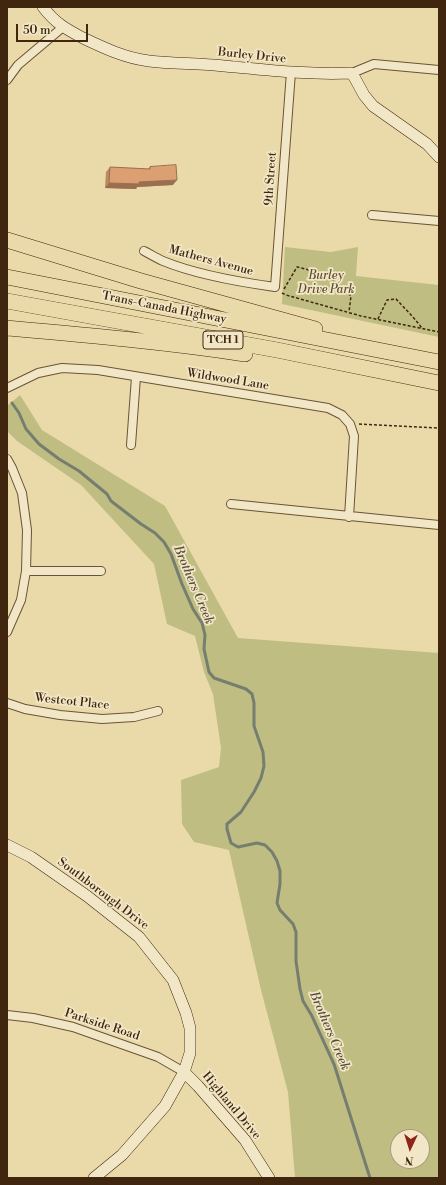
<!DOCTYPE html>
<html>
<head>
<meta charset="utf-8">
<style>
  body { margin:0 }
  #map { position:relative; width:446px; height:1185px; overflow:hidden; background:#eadaa9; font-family:"Libre Bodoni",serif }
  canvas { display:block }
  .frame { position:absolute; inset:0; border:8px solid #40260f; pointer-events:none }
  .north { position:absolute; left:390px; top:1129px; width:40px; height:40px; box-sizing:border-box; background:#f1e7c7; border:1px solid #aa9a7d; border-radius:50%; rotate:184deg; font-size:11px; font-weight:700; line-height:16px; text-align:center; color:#40260f }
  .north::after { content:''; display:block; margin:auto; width:14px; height:18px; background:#8f2418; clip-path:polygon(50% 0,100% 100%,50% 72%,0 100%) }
  .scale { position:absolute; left:16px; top:24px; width:72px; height:18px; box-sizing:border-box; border:2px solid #40260f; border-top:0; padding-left:5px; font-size:12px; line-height:14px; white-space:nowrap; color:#40260f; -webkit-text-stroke:3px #f1e7c7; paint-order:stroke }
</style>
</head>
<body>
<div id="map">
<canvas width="446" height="1185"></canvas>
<div class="frame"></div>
<div class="north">N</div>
<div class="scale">50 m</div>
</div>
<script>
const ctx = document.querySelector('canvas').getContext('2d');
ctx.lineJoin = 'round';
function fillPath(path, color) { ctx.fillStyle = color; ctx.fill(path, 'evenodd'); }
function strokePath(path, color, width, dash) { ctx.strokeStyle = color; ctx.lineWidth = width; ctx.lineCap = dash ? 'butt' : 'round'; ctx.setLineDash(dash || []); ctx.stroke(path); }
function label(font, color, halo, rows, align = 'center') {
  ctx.font = font + ' "Libre Bodoni",serif'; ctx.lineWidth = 3.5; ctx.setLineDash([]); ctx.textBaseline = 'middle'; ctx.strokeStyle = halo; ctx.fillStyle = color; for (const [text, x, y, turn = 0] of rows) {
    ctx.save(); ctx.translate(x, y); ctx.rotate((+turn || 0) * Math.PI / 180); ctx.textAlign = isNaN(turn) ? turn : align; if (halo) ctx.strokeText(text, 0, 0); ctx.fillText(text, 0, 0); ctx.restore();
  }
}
fillPath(new Path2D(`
  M285 247 331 252 358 247 356 276 439 285V337L282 304Z
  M20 395 42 430 165 506 238 638 439 653V1178H295L288 1092 261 990 229 850 194 842 182 824 181 780 219 767 221 748 213 694 204 672 195 636 167 624 154 564 81 485 17 441 7 431V406ZM398 1137H422V1161H398Z`), '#bfbd82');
strokePath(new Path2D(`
  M12 403 19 413 26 429 39 444 59 459 79 471 107 494 111 501 141 524 155 533 164 542 171 554 182 584 193 609 202 623 205 635 204 649 209 672 214 678 246 689 252 694 254 703V726L263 752 264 766 261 778 254 792 241 812 227 824V829L231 843 238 847 257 843 265 845 272 852 277 861 280 871V884L277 903 280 910 293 924 296 932V961L300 989 303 1001 312 1016 334 1064 370 1178`), '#767e70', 3);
const street = new Path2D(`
  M352 73 374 64 439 70
  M7 80 18 65 63 27
  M372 215 439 221
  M144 251C150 254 156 258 163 261 197 275 239 282 275 287L291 72
  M7 388 38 373 62 368 98 370 328 408 342 415 350 424 354 436 349 517
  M131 445 136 377
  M7 459 12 468 22 493 27 530 26 571 21 600 7 632
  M231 504 439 525
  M26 571H101
  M7 703 25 709 60 715 102 719 134 717 158 711
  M7 1015 33 1018 73 1027 158 1057 184 1072`);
const secondary = new Path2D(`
  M43 7C55 23 66 29 83 38 104 48 125 58 149 61 174 64 199 63 224 66 267 70 309 75 352 73L364 95 373 106 427 144 439 157
  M7 845 31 857 87 896 139 937 173 980 186 1013 190 1028V1053L184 1072 165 1106 122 1155 94 1178
  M184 1072 198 1086 245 1140 269 1178`);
const highway = new Path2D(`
  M7 240 141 281 315 329
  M7 277 439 362
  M7 301 277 350 439 383
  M7 328C86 335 166 342 245 354`);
strokePath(street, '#6a5336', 10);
strokePath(secondary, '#40260f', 12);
strokePath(highway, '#40260f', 16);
strokePath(new Path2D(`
  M284 289 297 267 326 274 351 296 349 312
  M282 293 286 295 361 316 439 332
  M378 319 387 300 396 299 413 317 422 328
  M359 424 439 428`), '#40260f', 1.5, [3, 2]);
strokePath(street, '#f1e7c7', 8);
strokePath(secondary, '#f1e7c7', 11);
strokePath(highway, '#eadaa9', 15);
fillPath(new Path2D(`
  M110 167 148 169 150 167 173 185 137 187 136 189 105 188 106 172Z`), '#bc8962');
fillPath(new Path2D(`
  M177 180 173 185 137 187 136 189 105 188 109 183 139 182Z`), '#996f50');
const building = new Path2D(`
  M176 165 177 180 139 182V184L109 183 110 167 150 169V167Z`);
fillPath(building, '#db9f72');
strokePath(building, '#996f50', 1);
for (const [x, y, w] of [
  [223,340,40]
]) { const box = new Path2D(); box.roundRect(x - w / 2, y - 9, w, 18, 3); ctx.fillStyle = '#f1e7c7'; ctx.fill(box); strokePath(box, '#40260f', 1); }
label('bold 11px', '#40260f', null, [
  ["TCH 1",223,340]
]);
label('12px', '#40260f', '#f1e7c7', [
  ["Burley Drive",252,56,6],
  ["9th Street",271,179,-86],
  ["Mathers Avenue",211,261,15],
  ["Trans-Canada Highway",164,308,11],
  ["Wildwood Lane",228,380,9],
  ["Westcot Place",72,702,6],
  ["Southborough Drive",103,894,37],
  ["Parkside Road",102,1025,18],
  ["Highland Drive",231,1106,50]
]);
label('italic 12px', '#604c2c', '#f1e7c7', [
  ["Burley",326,276],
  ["Drive Park",326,290]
]);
label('italic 13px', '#564b37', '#f1e7c7', [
  ["Brothers Creek",193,585,67],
  ["Brothers Creek",329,1031,67]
]);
</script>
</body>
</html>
